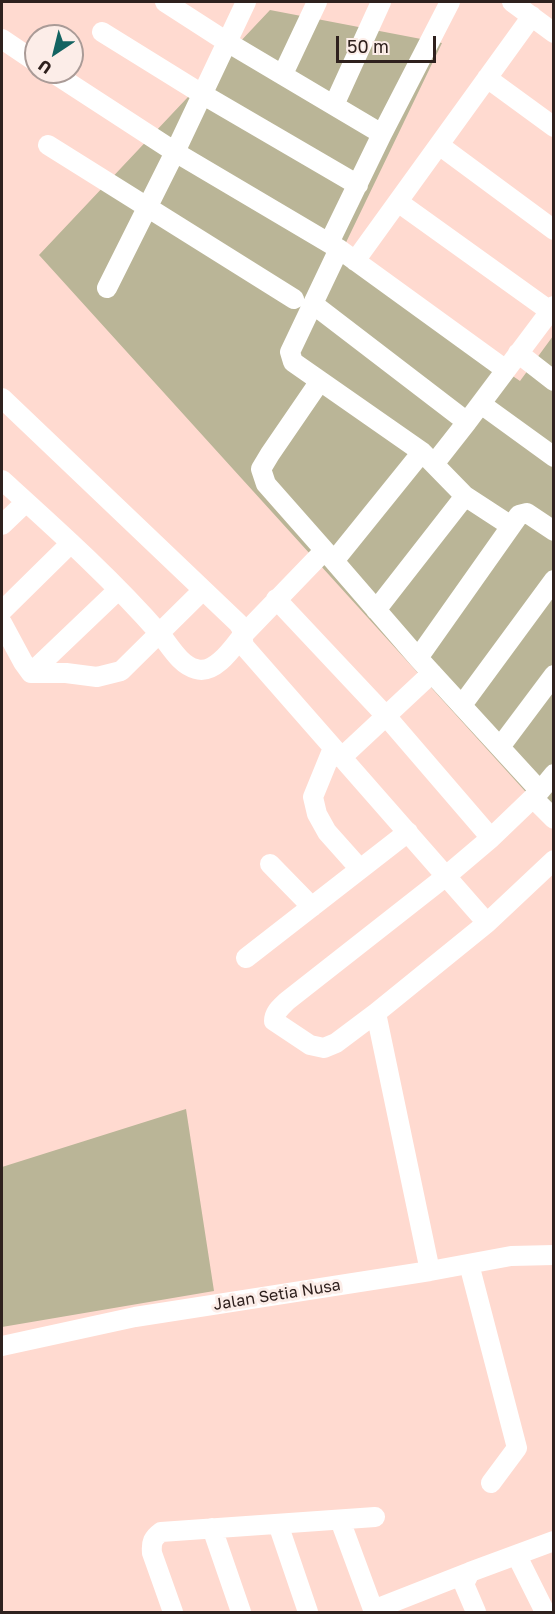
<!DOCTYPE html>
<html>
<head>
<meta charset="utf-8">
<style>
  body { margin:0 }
  #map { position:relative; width:555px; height:1614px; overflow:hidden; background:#ffdad0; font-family:"Golos Text",sans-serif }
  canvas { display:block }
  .frame { position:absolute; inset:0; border:3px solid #2f211e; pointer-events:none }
  .north { position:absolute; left:24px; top:24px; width:60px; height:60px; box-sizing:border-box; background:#fcede8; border:2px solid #aa9b97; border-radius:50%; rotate:215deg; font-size:16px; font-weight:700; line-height:24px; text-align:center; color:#2f211e }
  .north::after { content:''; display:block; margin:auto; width:21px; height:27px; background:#136361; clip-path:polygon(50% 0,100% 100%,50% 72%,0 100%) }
  .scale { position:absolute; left:336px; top:36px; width:100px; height:27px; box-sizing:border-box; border:3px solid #2f211e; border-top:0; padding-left:8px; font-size:18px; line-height:21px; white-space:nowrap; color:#2f211e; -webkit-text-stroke:4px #fcede8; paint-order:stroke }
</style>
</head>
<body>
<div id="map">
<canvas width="555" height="1614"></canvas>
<div class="frame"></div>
<div class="north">U</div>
<div class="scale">50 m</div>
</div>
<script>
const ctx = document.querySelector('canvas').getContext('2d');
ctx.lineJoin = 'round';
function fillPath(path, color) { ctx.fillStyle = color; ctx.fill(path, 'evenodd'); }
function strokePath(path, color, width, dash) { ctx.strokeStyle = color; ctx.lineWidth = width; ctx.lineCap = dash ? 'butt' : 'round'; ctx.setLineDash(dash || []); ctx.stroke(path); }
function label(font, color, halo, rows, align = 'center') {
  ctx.font = font + ' "Golos Text",sans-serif'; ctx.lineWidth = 6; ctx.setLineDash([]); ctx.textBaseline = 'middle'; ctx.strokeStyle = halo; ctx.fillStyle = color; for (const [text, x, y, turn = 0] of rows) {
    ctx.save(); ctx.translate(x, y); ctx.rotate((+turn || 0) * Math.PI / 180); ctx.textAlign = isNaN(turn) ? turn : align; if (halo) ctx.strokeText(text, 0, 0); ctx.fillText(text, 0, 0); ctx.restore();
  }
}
fillPath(new Path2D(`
  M270 10 442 43 339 257 520 381 553 336V822L39 255Z
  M186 1109 214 1291 2 1327V1167Z`), '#bab597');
strokePath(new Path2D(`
  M165 2 227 42 382 134
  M512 2 554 33
  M102 32 202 94 358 185
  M2 39 36 62
  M52 72 175 152 339 249 506 370
  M283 74 317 2
  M487 78 554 127
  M334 105 381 2
  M48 145 294 299
  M439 145 554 230
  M398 202 550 311
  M329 243 382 134 450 2
  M339 249 290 352 293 362 422 452 465 496 511 526
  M355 261 532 16
  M107 288 175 152 246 2
  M313 304 467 422
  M518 353 554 381
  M320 381 270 454 261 469 266 484 334 561 422 452
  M2 398 238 623 242 629V636C232 649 214 675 196 669 180 665 170 646 160 634 112 579 56 529 2 480
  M481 404 554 457
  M434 464 467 422 554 306
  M2 525 26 502
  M324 551 242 636 244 646 487 923
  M334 561 418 658 540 791 491 838 445 877 287 1001C281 1007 274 1012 274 1021L310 1045 324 1048 336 1043 376 1013 487 923 554 860
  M276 599 386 716 491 838
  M376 610 465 496
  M2 611 71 543
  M2 623 23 662 31 673H66L97 677 121 671 203 590
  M418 658 519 515 527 513 554 531
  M31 673 118 590
  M462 705 554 580
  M500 747 554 675
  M333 748 313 797 317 814 327 832 360 869
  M341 758 432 673
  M540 791 554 774
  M533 798 554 819
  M270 864 312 907
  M246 958 408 832
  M376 1013 430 1271
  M469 1264 517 1448 491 1483
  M2 1346 135 1317 430 1271 511 1256 554 1255
  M340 1520 374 1612
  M278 1524 308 1612
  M212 1528 241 1612
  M517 1556 545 1612
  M373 1610 470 1572
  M173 1612 152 1553C151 1542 153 1538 161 1532L375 1517
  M476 1612 464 1584 470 1572 554 1541`), '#fff', 20);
label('16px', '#2f211e', '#fcede8', [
  ["Jalan Setia Nusa",277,1295,-9]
]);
</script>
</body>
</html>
